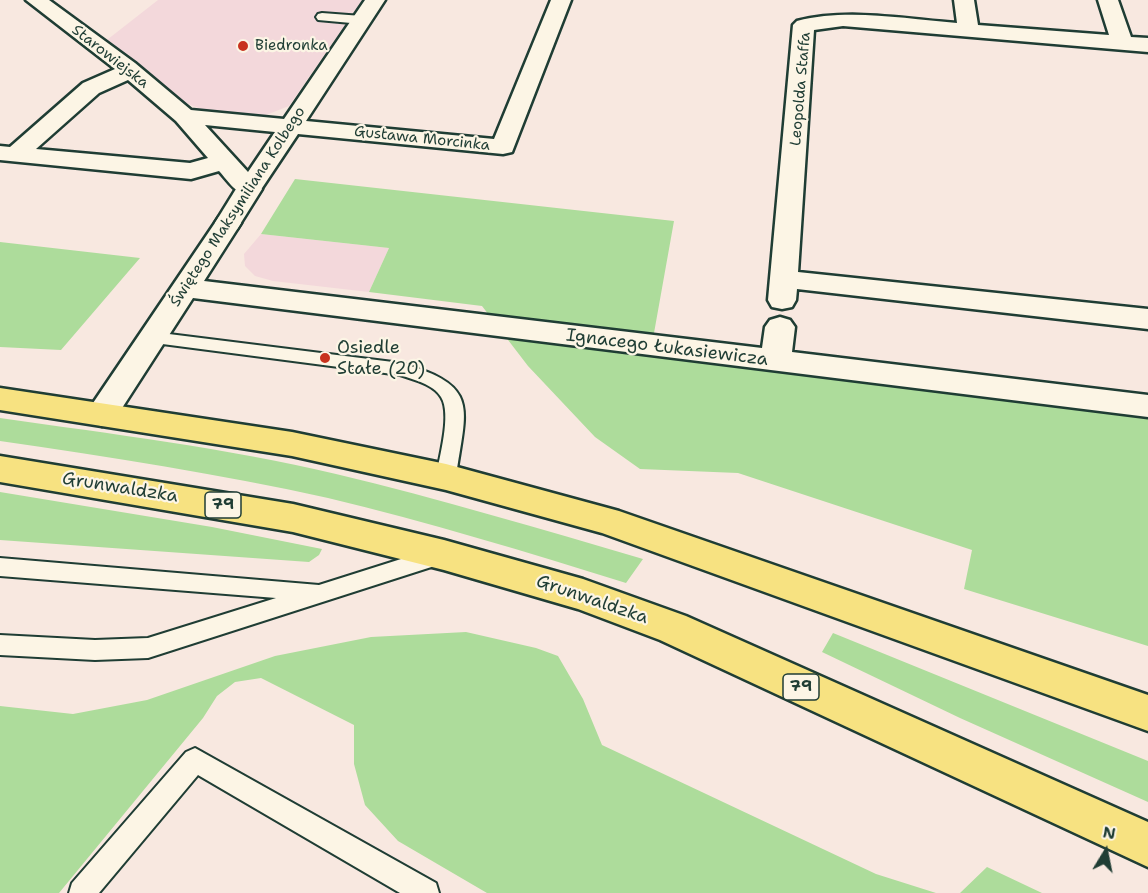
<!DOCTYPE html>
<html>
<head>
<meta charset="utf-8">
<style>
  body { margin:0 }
  #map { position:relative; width:1148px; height:893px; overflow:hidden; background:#f8e8e0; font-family:"Shantell Sans",sans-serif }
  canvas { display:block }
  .north { position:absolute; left:1076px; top:821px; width:60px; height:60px; -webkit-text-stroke:4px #fcf5e5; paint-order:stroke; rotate:10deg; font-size:16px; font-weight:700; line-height:24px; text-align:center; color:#1f3d34 }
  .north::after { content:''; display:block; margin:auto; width:21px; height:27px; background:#1f3d34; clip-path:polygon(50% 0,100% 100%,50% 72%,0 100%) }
</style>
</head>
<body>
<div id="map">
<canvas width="1148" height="893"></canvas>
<div class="north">N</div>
</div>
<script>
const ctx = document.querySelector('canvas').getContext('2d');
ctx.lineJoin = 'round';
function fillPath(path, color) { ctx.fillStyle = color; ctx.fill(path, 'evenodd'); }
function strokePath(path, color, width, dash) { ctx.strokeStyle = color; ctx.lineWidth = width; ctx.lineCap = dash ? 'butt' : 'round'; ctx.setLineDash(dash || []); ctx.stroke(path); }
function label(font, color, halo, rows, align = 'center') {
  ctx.font = font + ' "Shantell Sans",sans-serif'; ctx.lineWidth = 4.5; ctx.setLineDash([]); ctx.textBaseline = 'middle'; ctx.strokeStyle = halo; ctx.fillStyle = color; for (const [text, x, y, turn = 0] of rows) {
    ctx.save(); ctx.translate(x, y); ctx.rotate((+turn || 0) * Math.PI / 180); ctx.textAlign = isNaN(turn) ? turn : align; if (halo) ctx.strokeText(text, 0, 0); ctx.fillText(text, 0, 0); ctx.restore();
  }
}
fillPath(new Path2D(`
  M158 0H362L289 106 266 115 243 116 206 111 183 102 103 43Z
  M261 234 389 248 369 292 273 281 255 276 245 266 244 254Z`), '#f3d8db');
fillPath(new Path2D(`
  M295 179 674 221 654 333 665 348 1148 406V646L964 589 972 550 738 473 640 469 595 437 528 366 482 306 369 292 389 248 261 234Z
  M0 242 140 258 61 350 0 347Z
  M0 418C112 434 226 448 336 474 440 499 541 529 643 559L626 583C527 552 428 522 328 498 220 474 110 457 0 441Z
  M0 492 212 527 322 549 319 555 309 562 0 540Z
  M466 632 536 648 558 656 583 699 602 745 876 874 936 893H487L398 841 365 805 354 764V725L261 678 235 682 217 696 203 718 59 893H0V706L73 714 147 700 275 656 371 637Z
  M833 633 1148 761V802L960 718 822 652Z
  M987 867 1042 893H960Z`), '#addc9b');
const service = new Path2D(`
  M322 13 362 16 368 20 362 24 318 20 316 17 318 14Z
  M153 332 401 363C481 386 466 407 456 477L453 482 446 485 439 482 436 477C439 458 452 414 441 397 433 384 414 380 400 375L147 342 144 338 147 334Z
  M442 546 450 549 453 555 450 561 148 658 95 660 0 655V635L95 640 148 638 276 598 0 576V558L319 585Z
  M195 748 436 883 439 893H400L198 775 99 893H69L72 883 186 752Z`);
const minor = new Path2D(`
  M26 0H49L135 63 191 110 284 119 365 0H385L306 121 494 139 551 0H571L512 152 503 154 298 134 258 194C238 199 231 184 219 171L191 179 0 160V146L10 147 83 83 115 69ZM128 80 176 121 208 158 190 163 36 149 99 93ZM205 125 275 132 248 172Z
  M954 0H974L978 25 1109 35 1098 0H1118L1131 37 1148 38V52L843 26 814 30 798 272 1148 309V329L797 289 796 300 792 307 782 309 772 307 768 300 793 25 797 21C848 8 904 19 957 23Z
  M228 215 237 217 241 223 204 281 762 348 765 327 770 320 780 317 790 320 795 327 792 352 1148 395V417L193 298 113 422 102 426 91 422 86 414 91 406 219 217Z`);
const tertiary = new Path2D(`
  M249 181 258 184 262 189 237 229 228 231 219 229 215 223 236 189 240 184Z`);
const primary = new Path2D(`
  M0 388 292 432 446 464 619 511 1148 695V731L602 533 446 490 292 456 0 410Z
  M0 456 293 504 444 540 583 579 686 616 1148 822V867L660 640 578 609 444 570 293 532 0 482Z`);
strokePath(service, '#1f3d34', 4);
strokePath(minor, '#1f3d34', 5);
strokePath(tertiary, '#1f3d34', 5);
strokePath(primary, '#1f3d34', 5);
fillPath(service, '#fcf5e5');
fillPath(minor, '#fcf5e5');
fillPath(tertiary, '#fcf5e5');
fillPath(primary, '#f7e281');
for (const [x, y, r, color] of [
  [243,46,6,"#c8321e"],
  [325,358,6,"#c8321e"]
]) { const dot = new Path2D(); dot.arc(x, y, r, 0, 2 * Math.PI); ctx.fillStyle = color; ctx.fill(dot); strokePath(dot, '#fcf5e5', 2); }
label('15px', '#1f3d34', '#fcf5e5', [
  ["Biedronka",255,46]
], 'left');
label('15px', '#1f3d34', '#fcf5e5', [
  ["Starowiejska",110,57,38],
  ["Leopolda Staffa",801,89,-85],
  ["Gustawa Morcinka",422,139,6],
  ["Świętego Maksymiliana Kolbego",238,207,-57]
]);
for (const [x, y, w] of [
  [223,505,36],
  [801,687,36]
]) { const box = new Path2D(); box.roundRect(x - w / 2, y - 13, w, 26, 4.5); ctx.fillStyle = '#fcf5e5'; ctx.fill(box); strokePath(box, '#1f3d34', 1.5); }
label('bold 16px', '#1f3d34', null, [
  ["79",223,505],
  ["79",801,687]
]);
label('18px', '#1f3d34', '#fcf5e5', [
  ["Osiedle",337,348],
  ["Stałe (20)",337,369]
], 'left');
label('18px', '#1f3d34', '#fcf5e5', [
  ["Ignacego Łukasiewicza",667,348,7],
  ["Grunwaldzka",120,488,9],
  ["Grunwaldzka",592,600,19]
]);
</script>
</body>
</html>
